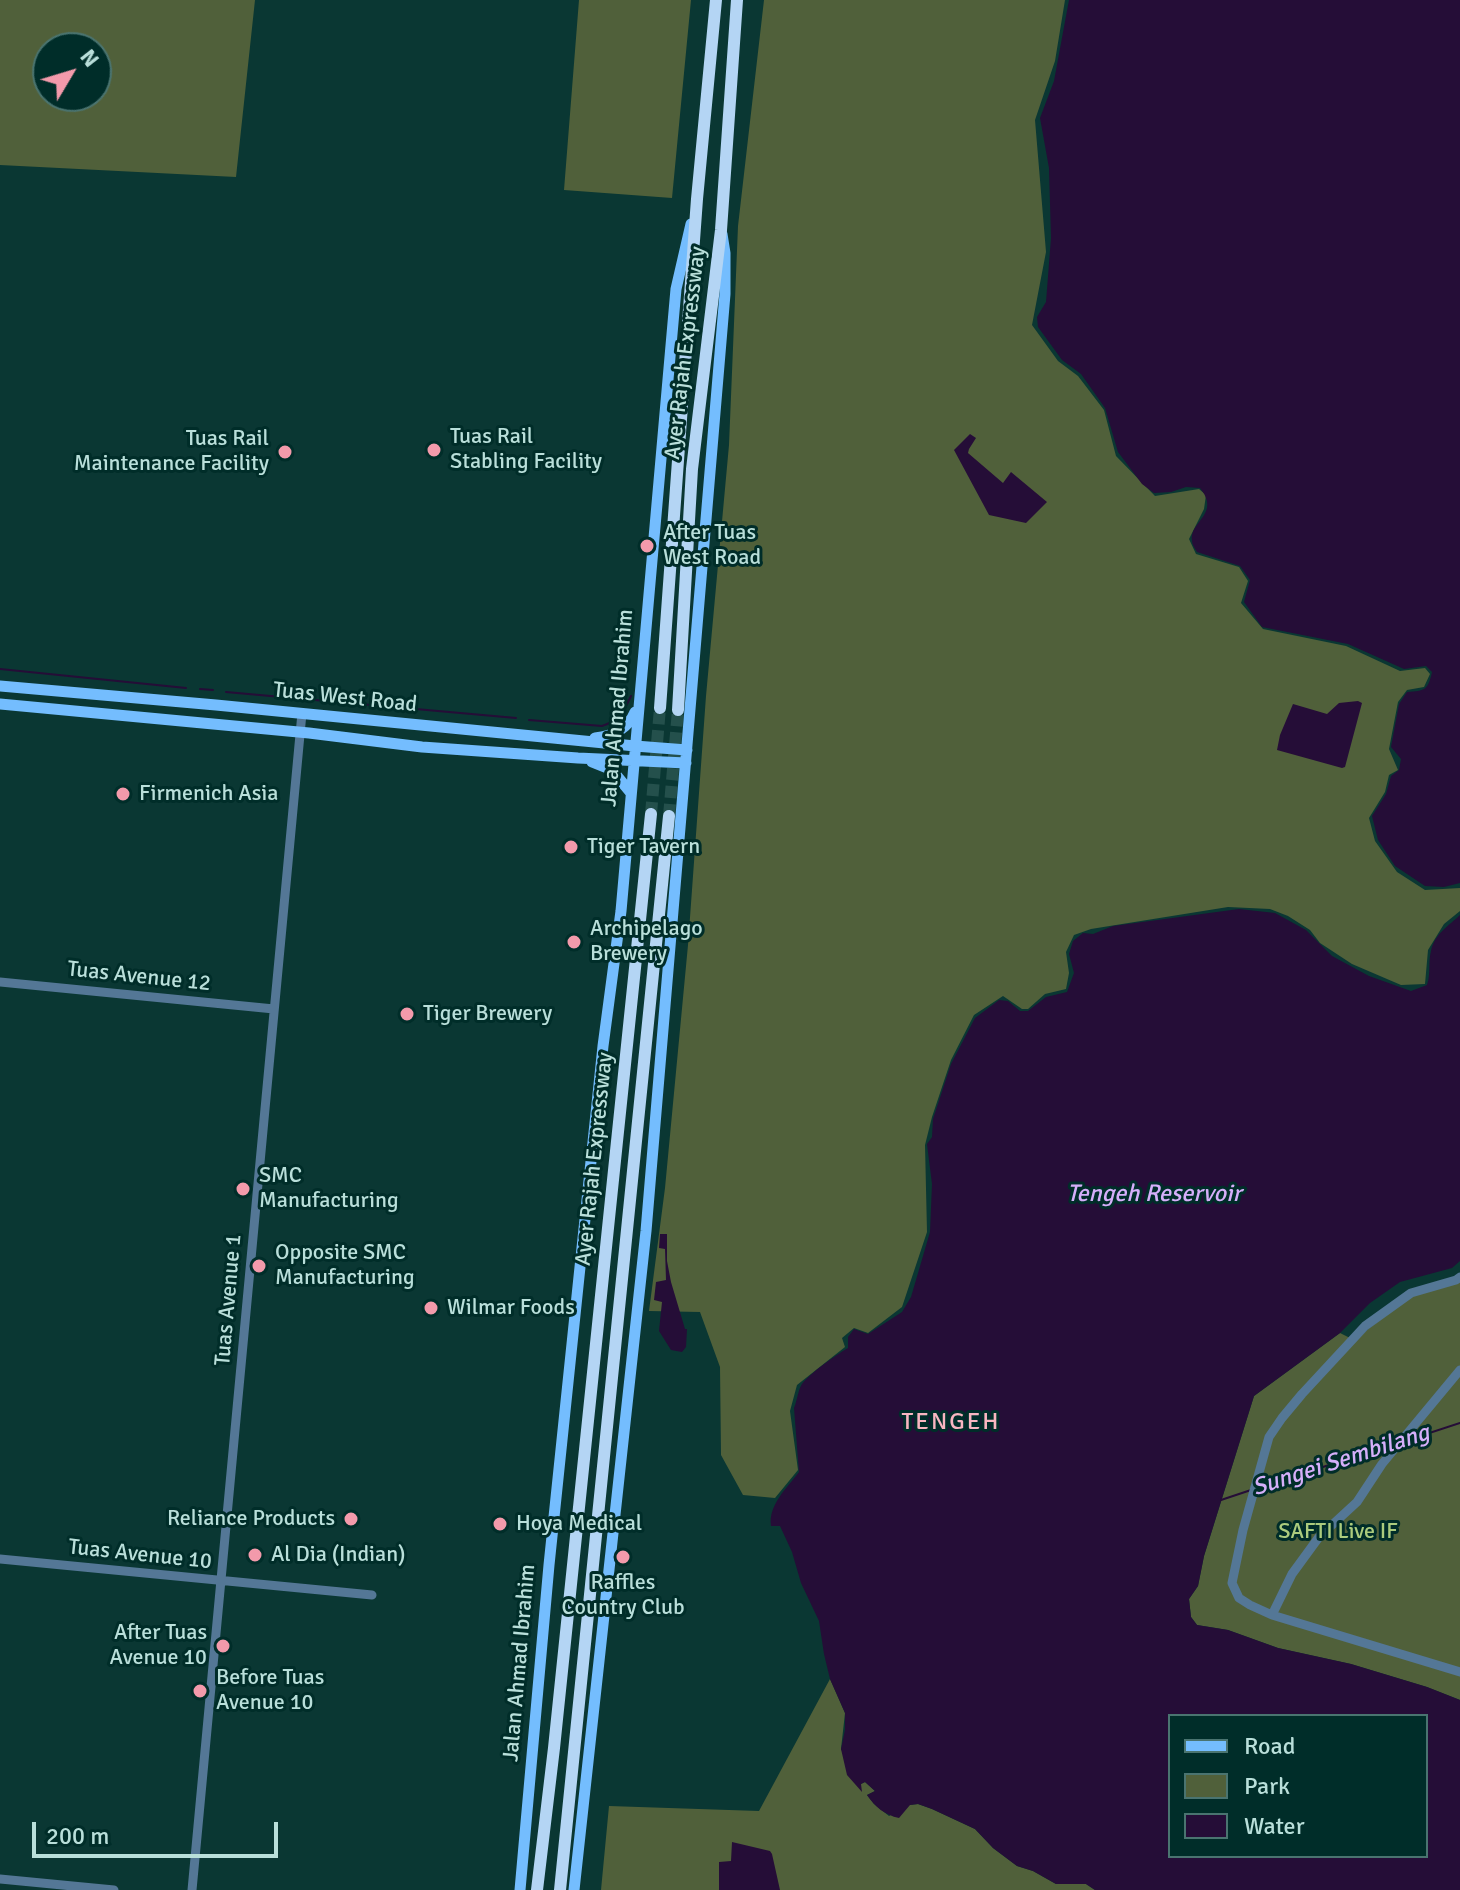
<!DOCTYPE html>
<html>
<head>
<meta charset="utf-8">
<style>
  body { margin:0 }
  #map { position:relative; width:1460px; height:1890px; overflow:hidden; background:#0a3733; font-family:Signika,sans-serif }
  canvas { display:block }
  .legend { position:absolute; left:1168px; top:1714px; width:260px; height:144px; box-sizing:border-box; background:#002d29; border:2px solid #4a7470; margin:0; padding:10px 14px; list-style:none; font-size:24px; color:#b9dfda }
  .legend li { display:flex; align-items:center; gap:16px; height:40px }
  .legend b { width:40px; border:2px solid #4a7470 }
  .north { position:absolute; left:32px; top:32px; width:80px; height:80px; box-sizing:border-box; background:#002d29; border:2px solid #4a7470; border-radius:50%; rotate:52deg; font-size:22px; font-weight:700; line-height:32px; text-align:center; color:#b9dfda }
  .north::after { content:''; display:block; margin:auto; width:28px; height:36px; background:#f39aab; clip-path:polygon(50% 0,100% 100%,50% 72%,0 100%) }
  .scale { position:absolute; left:32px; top:1822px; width:246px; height:36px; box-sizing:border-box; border:4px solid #b9dfda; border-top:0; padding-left:10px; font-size:24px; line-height:28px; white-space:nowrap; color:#b9dfda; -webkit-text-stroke:6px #002d29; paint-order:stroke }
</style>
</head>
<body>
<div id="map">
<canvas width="1460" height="1890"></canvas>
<ul class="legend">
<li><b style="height:10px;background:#74bdfe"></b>Road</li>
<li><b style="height:22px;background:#50603a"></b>Park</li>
<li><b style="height:22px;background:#250d37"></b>Water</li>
</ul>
<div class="north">N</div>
<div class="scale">200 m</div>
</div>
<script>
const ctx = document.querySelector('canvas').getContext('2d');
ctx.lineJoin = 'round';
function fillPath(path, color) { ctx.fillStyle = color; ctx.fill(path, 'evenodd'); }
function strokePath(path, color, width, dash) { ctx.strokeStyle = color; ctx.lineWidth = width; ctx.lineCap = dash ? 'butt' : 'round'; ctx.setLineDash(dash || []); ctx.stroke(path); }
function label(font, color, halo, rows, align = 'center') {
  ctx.font = font + ' Signika,sans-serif'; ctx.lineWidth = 6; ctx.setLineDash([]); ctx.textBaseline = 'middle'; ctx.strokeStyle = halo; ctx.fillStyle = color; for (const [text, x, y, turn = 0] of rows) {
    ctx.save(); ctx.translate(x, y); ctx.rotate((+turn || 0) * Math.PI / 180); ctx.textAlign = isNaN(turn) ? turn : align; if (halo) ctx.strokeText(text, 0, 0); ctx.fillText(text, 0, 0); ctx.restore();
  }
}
fillPath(new Path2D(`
  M0 0H255L236 177 0 165ZM96 48V96H48V48Z
  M579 0H691L672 198 564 190Z
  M764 0H1065L1055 61 1035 120 1046 252 1032 325 1058 361 1078 376 1104 410 1116 456 1155 496 1199 489 1206 495 1204 509 1189 539 1196 554 1239 567 1248 581 1241 603 1263 629 1346 646 1400 671 1425 668 1430 674 1424 687 1407 690 1398 702 1389 749 1398 770 1389 775 1385 792 1369 818 1375 841 1397 872 1425 890 1460 888V911L1444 924 1428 950 1425 984 1401 985 1352 964 1320 943 1310 930 1288 916 1270 909 1228 907 1091 929 1074 935 1066 952 1069 973 1066 989 1045 994 1028 1009H1022L1003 996 974 1015 951 1060 932 1117 925 1145 927 1232 902 1307 868 1333 854 1328 842 1338 845 1347 797 1385 790 1411 798 1470 775 1498 743 1495 721 1455 720 1367 700 1312 649 1311 665 1188 688 945 706 696 729 445 738 226Z
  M1460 1281V1700L1427 1687 1351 1664 1278 1648 1228 1630 1197 1625 1191 1617 1189 1599 1198 1586 1204 1556 1254 1396 1340 1333 1356 1341 1368 1329 1412 1296Z
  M830 1679 845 1713 841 1749 861 1784 865 1782 875 1791 867 1795 874 1804 889 1816 909 1805 918 1804 932 1809 975 1829 993 1848 1017 1866 1033 1871 1056 1884H1086L1095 1890H601L609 1806 759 1811Z`), '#50603a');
fillPath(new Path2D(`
  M1069 0H1460V883L1444 887 1425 886 1395 866 1378 840 1372 816 1386 794 1391 776 1399 770 1401 759 1391 747 1399 704 1407 692C1425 691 1428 690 1432 672L1426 666 1404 669 1348 644 1262 627 1244 602 1250 580 1240 566 1197 552C1195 548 1192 545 1192 540 1190 521 1221 514 1200 488L1186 487 1171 492 1154 493 1142 484 1118 452 1105 408 1081 374 1062 360 1038 327 1037 317 1046 302 1051 238 1049 168 1040 118 1054 81Z
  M970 434 976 438 969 449 968 453 1003 483 1011 472 1047 502 1026 523 989 515 954 450Z
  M1358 701 1362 703 1345 767 1342 768 1277 750 1280 735 1293 704 1327 714 1339 703Z
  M1239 909 1275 913 1306 930 1332 956 1369 976 1411 991 1427 985C1431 974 1428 962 1431 951 1435 933 1449 926 1460 915V1261L1452 1268 1400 1282 1370 1303 1340 1333 1254 1396 1204 1556 1198 1586 1189 1599 1191 1617 1197 1625 1228 1630 1278 1648 1351 1664 1427 1687 1460 1700V1890H1095L1086 1884H1056L1033 1871 1017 1866 993 1848 975 1829 932 1809 918 1804 910 1805 899 1818C885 1815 875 1807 867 1795L875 1791 865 1782 861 1784 862 1792 847 1775 841 1749 845 1730V1713L830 1679 824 1654 819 1621 801 1583 792 1552 780 1526H771C768 1505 787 1488 799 1472L794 1408C797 1401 798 1390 802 1384 810 1373 836 1355 848 1348V1337L854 1329 868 1334 902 1312 911 1297 930 1232 932 1184 927 1144 932 1137 933 1119 951 1064 975 1018 999 1000 1008 1001 1020 1011H1028L1046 997 1067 992 1074 973 1069 954 1073 941 1083 933 1093 934 1113 926ZM1170 1716H1426V1856H1170Z
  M660 1234H667V1261L671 1282 685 1329H687L686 1347 682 1352 671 1350 659 1331 662 1302 654 1300 656 1282 666 1280 665 1249 659 1248Z
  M732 1842 770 1851 772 1854 780 1890H719V1862L731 1861Z`), '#250d37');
strokePath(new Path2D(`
  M0 669 186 688
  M200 689 213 690
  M226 692 516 718
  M529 720 602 726C618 721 624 711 631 696
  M1405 1441 1460 1423
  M1260 1487 1392 1445
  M1221 1500 1251 1490`), '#250d37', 2);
strokePath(new Path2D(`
  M651 814 660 708
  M669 816 678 710`), '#24504c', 12, [12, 6]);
strokePath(new Path2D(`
  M0 982 274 1009
  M1460 1277 1456 1280 1411 1293 1365 1326 1302 1394 1282 1418 1269 1437 1243 1530 1232 1583 1239 1598 1250 1605 1272 1615 1460 1672
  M0 1559 372 1595
  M1272 1615 1292 1574 1319 1537 1357 1502 1382 1464 1460 1370
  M0 1879 114 1890
  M192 1890 302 713`), '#547796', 9);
strokePath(new Path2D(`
  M0 686 216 705 635 746 687 750
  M0 704 309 733 422 747 578 758 686 763
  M595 738C612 736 628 729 635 712
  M592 762 612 770 631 793
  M520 1890 549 1565 603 1046 621 911 676 289 691 224
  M574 1890 646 1231 725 294V253L722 234`), '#74bdfe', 11);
strokePath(new Path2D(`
  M660 708 697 199 716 0
  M678 710 692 469 721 230 737 0
  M537 1890 554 1748 651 814
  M560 1890 669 816`), '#b4d5f4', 12);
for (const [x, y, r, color] of [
  [434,450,8,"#f39aab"],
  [285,452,8,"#f39aab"],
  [647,546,8,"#f39aab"],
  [123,794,8,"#f39aab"],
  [571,847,8,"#f39aab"],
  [574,942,8,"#f39aab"],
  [407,1014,8,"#f39aab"],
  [243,1189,8,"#f39aab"],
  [259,1266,8,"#f39aab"],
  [431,1308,8,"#f39aab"],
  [351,1519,8,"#f39aab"],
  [500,1524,8,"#f39aab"],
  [255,1555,8,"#f39aab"],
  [623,1557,8,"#f39aab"],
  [223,1646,8,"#f39aab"],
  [200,1691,8,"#f39aab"]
]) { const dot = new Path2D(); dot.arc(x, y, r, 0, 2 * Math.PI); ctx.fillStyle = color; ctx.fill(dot); strokePath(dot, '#002d29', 3); }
label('22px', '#b9dfda', '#002d29', [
  ["Ayer Rajah Expressway",686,353,-83],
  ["Tuas West Road",345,698,6],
  ["Jalan Ahmad Ibrahim",618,708,-85],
  ["Tuas Avenue 12",139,977,6],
  ["Ayer Rajah Expressway",595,1159,-84],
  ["Tuas Avenue 1",229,1300,-85],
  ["Tuas Avenue 10",140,1555,6],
  ["Jalan Ahmad Ibrahim",520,1663,-85]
]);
label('22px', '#b9dfda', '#002d29', [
  ["Tuas Rail",450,437],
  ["Stabling Facility",450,462],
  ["Tuas Rail",269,439,"right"],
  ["Maintenance Facility",269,464,"right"],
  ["After Tuas",663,533],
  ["West Road",663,558],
  ["Firmenich Asia",139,794],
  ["Tiger Tavern",587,847],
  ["Archipelago",590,929],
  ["Brewery",590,954],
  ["Tiger Brewery",423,1014],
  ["SMC",259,1176],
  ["Manufacturing",259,1201],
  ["Opposite SMC",275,1253],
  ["Manufacturing",275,1278],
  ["Wilmar Foods",447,1308],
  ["Reliance Products",335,1519,"right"],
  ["Hoya Medical",516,1524],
  ["Al Dia (Indian)",271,1555],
  ["Raffles",623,1583,"center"],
  ["Country Club",623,1608,"center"],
  ["After Tuas",207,1633,"right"],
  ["Avenue 10",207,1658,"right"],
  ["Before Tuas",216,1678],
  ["Avenue 10",216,1703]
], 'left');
label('22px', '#abcc7d', '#002d29', [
  ["SAFTI Live IF",1338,1532]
]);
label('italic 24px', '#d5affa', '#002d29', [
  ["Tengeh Reservoir",1154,1195],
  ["Sungei Sembilang",1341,1461,-18]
]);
ctx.letterSpacing = '2px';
label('24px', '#f9b5c1', '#002d29', [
  ["TENGEH",951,1423]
]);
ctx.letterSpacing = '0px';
</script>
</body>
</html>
